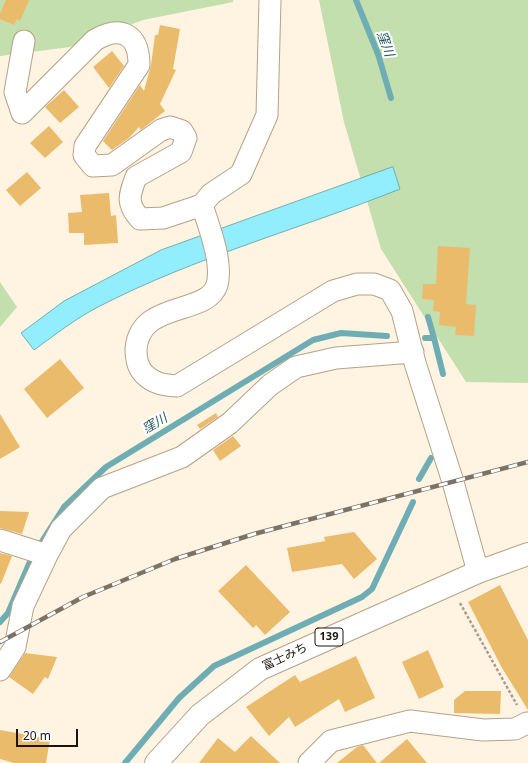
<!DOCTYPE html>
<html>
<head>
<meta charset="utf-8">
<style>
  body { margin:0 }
  #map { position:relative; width:528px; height:763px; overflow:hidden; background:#fff3e2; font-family:"Noto Sans",sans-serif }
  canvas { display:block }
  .scale { position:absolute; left:16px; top:729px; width:62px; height:18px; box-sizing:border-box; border:2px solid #1c150b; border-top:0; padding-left:5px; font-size:12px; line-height:14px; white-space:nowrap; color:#1c150b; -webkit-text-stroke:3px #fff; paint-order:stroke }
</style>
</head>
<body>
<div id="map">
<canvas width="528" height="763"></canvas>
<div class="scale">20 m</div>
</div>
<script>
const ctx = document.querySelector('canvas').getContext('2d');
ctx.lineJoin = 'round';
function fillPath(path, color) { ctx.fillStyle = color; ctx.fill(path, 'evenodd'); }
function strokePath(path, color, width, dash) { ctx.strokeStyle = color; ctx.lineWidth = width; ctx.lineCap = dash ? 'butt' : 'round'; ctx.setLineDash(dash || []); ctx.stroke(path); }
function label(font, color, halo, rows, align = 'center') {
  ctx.font = font + ' "Noto Sans","Noto Sans JP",sans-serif'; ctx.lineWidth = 4; ctx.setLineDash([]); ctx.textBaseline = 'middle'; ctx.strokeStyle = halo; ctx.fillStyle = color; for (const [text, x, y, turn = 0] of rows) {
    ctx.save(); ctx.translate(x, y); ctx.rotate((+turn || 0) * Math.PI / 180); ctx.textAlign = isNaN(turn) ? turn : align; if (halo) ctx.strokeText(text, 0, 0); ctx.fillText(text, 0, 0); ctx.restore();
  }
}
fillPath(new Path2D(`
  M0 0H233V2L143 20 70 47 0 56Z
  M319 0H528V383L466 382 381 249 344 122Z
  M0 282 17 307 0 327Z`), '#c2dfad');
const water = new Path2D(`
  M393 167 400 189C300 229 195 257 100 306 76 318 55 335 34 350L21 333 64 301 161 250Z`);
fillPath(water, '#92eefc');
strokePath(water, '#6fadb4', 1);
strokePath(new Path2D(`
  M356 0 378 54 391 98
  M425 338H434L428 317
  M434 338 443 374
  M419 479 431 458
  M0 622 8 613 32 557 64 507 106 467 313 340 341 333 387 336
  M125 763 179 698 214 666 362 597 372 589 413 502`), '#6fadb4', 6);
fillPath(new Path2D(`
  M6 0H29L20 21 17 19 14 25 0 19V14Z
  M160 25 180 29 173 69 176 70 160 104 165 111 141 130 139 127 129 138 112 150 103 141 140 85 144 91 151 65 155 35H158Z
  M112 51 124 66 109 88 93 67Z
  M64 90 79 107 60 123 45 107Z
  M49 126 63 142 45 158 30 143Z
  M27 172 41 188 20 206 6 190Z
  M109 193 111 216 116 215 118 243 84 245V233H69L68 213 82 212 80 195Z
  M438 246 470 248 466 304 476 305 474 336 455 335 456 327 439 325 440 312 433 311 434 300 422 299 423 284H436Z
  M60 359 84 388 47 418 24 389Z
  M216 413 218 417 200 429 197 425Z
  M0 414 20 447 0 459Z
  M233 436 241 446 220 461 213 450Z
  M0 511 29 512 22 534 0 528Z
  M354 532 377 559 354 579 342 564 292 572 287 548 325 541 324 537Z
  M0 553 12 556 1 584 0 583Z
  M246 565 290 612 265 635 256 625 253 628 218 591Z
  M500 585 528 640V710L502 668 468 602Z
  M428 650 444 687 419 699 402 662Z
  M25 653 57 657 48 679 45 677 33 694 9 677Z
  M356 656 375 698 345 712 339 699 295 727 289 717 269 736 246 707 295 675 300 682Z
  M465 691H501L500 714 454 713V700Z
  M0 730 50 739 46 763H14L0 759Z
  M251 736 280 763H199L218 738 235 752Z
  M407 739 427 763H379Z
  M363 745 377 763H337L357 747Z`), '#ebbb6c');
const street = new Path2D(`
  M24 41 15 92 22 113 95 40C121 25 139 34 139 65L85 146 84 155 93 166 112 165 161 130 170 127 182 131 186 138 181 152 136 177C129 196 126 203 140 219L163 218 202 205 211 194 241 174 267 115 270 0
  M202 205C209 227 223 262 217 285 207 316 140 300 136 349 136 358 137 367 144 374 154 384 164 385 177 386L333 291 357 284H374L390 290 402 311 415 363 453 482 478 572
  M0 540 47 555
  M0 670 15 647 23 606 47 555 61 529 102 488 182 457 230 423 270 385 296 367 336 358 413 352
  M309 763 331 741 410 721 483 730 515 729 527 723`);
const highway = new Path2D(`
  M156 763 200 715 260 669 478 572 528 554`);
strokePath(street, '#b4a287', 23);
strokePath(highway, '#b4a287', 24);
strokePath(new Path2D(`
  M460 603 517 705`), '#a99f90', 2.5, [3, 2]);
strokePath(street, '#fff', 21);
strokePath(highway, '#fff', 22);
const rail = new Path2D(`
  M0 642 83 597 175 559 254 534 528 462`);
strokePath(rail, '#7c7366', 4.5);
strokePath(rail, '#fff', 3, [9]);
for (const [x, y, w] of [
  [329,637,28]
]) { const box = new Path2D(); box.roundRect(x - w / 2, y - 9, w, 18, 3); ctx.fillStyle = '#fff'; ctx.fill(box); strokePath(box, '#1c150b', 1); }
label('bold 11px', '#1c150b', null, [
  ["139",329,637]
]);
label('12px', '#1c150b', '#fff', [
  ["富士みち",285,657,-25]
]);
label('italic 13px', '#1f545b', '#fff', [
  ["窪川",385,44,70],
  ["窪川",155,424,-31]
]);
</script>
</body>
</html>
